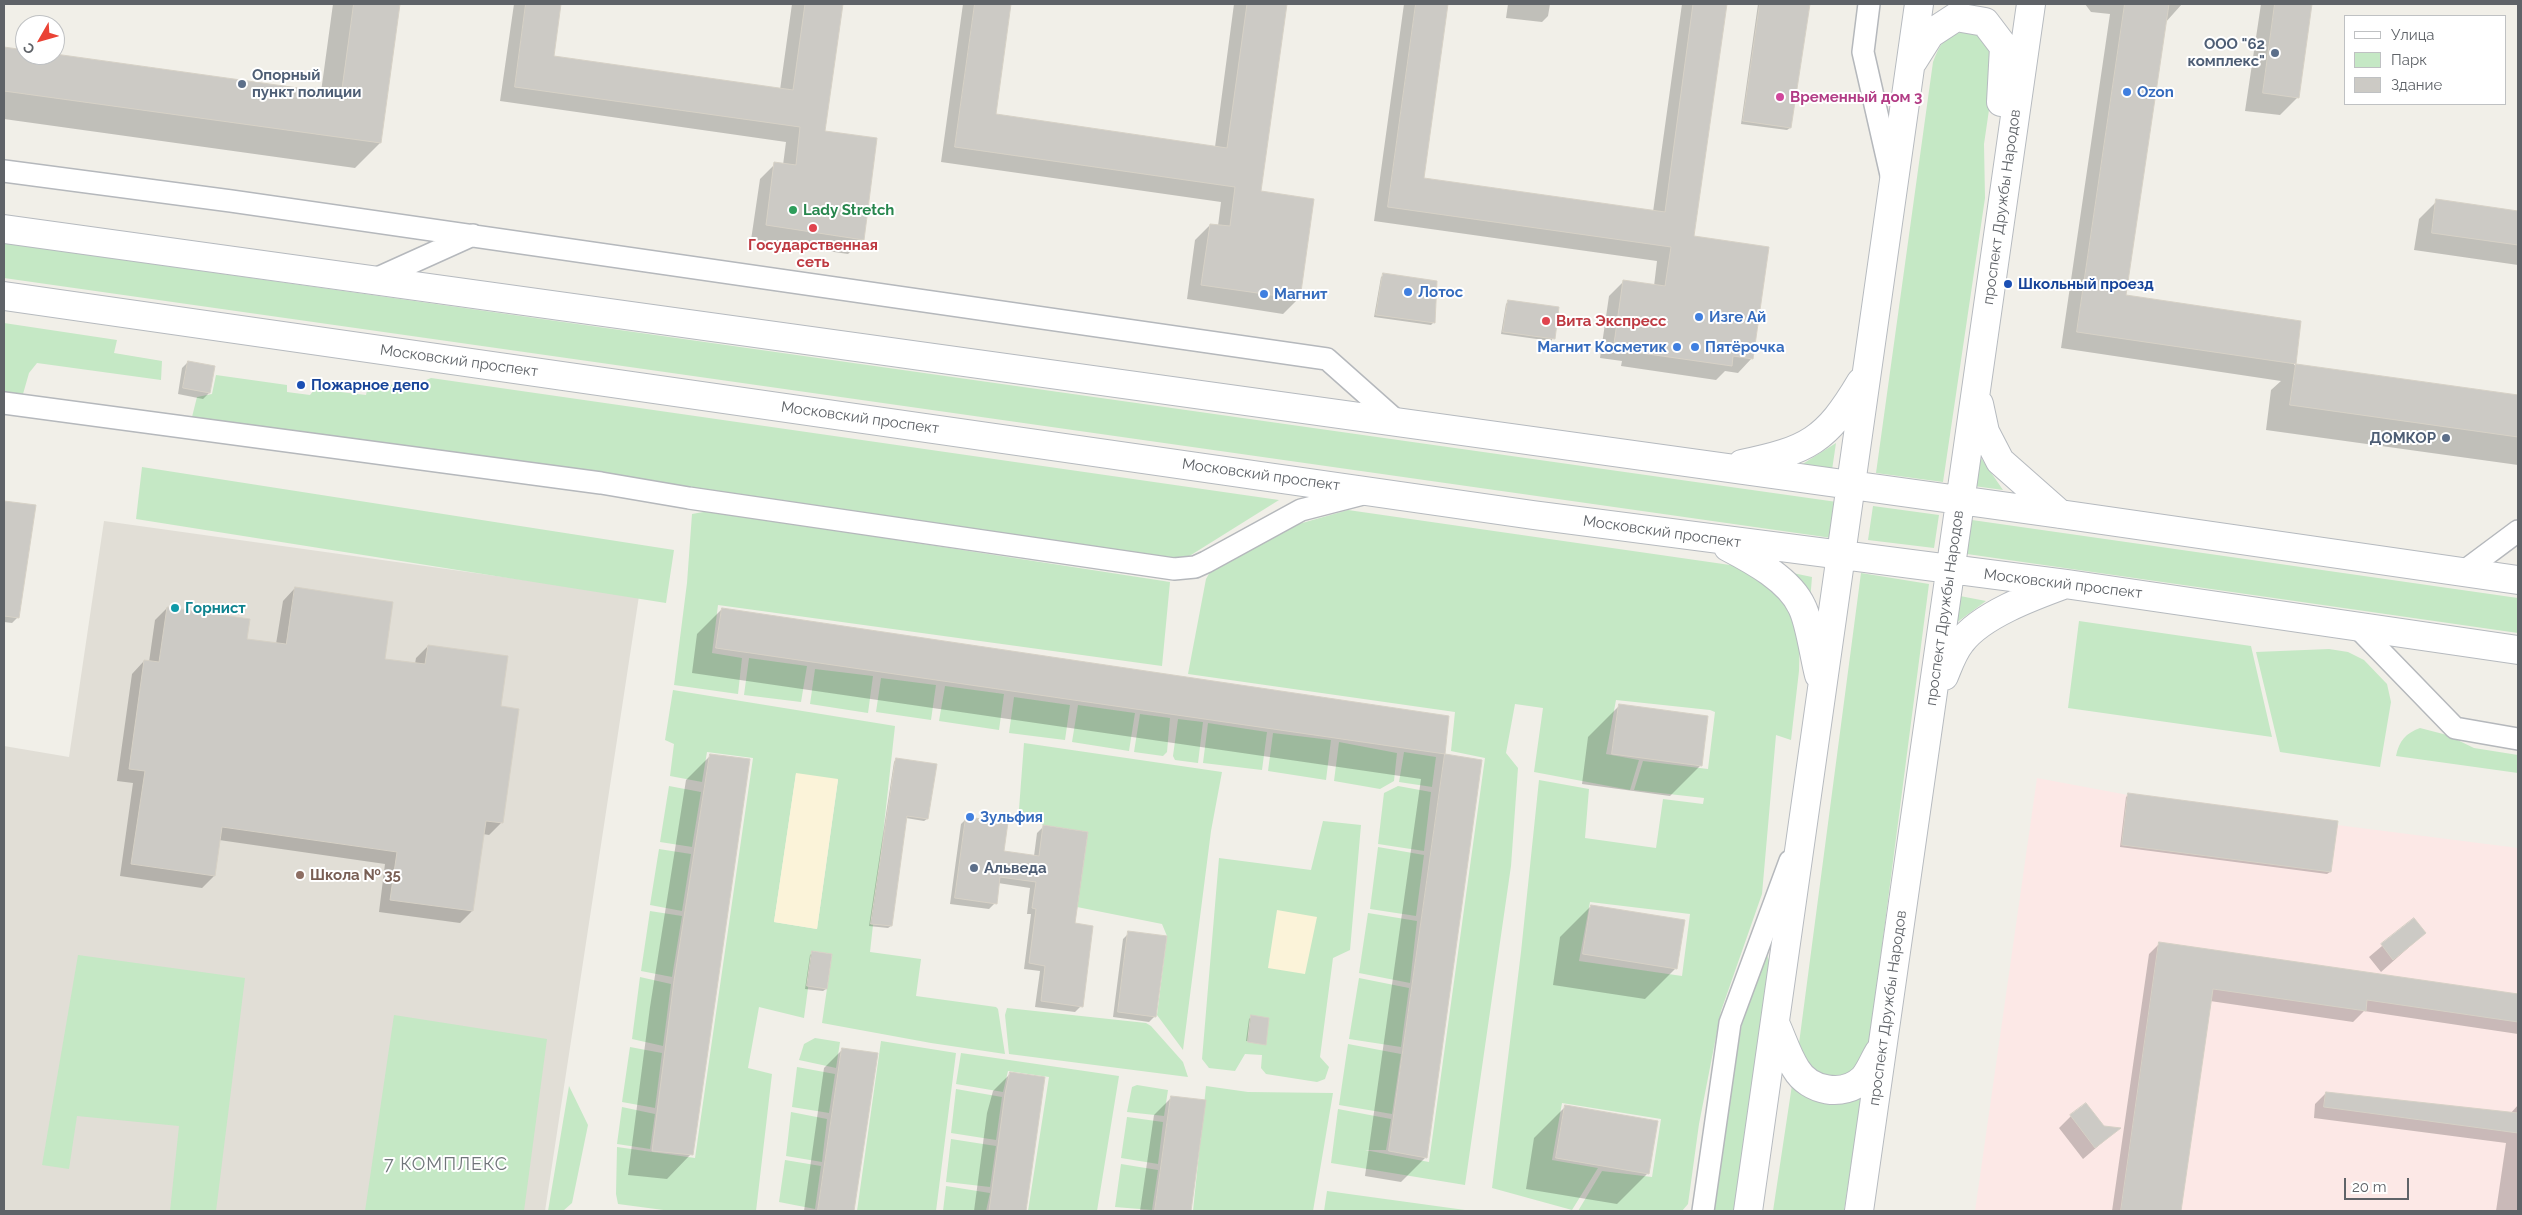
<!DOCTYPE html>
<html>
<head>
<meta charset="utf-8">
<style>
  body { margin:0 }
  #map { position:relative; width:2522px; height:1215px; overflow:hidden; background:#f1efe8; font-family:Raleway,sans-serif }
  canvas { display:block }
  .frame { position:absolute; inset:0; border:5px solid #5f6368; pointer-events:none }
  .legend { position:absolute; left:2344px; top:15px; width:162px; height:90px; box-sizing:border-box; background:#fff; border:1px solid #bfc1c3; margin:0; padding:6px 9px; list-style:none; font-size:15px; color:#5f6368 }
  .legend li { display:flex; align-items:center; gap:10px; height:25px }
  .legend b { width:25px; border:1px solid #bfc1c3 }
  .north { position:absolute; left:15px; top:15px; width:50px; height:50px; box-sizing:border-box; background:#fff; border:1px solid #bfc1c3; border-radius:50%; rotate:232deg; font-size:14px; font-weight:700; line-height:20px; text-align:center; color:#5f6368 }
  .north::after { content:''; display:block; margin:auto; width:18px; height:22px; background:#ea4335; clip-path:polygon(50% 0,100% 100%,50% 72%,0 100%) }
  .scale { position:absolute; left:2344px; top:1178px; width:65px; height:22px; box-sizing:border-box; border:2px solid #5f6368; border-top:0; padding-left:6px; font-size:15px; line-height:18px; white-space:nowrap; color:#5f6368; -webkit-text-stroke:4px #fff; paint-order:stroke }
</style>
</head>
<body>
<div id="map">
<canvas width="2522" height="1215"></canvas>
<div class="frame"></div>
<ul class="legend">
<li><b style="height:6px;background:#fff"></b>Улица</li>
<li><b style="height:14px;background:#c5e8c5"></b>Парк</li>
<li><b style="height:14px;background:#cccac5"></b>Здание</li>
</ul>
<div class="north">С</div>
<div class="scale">20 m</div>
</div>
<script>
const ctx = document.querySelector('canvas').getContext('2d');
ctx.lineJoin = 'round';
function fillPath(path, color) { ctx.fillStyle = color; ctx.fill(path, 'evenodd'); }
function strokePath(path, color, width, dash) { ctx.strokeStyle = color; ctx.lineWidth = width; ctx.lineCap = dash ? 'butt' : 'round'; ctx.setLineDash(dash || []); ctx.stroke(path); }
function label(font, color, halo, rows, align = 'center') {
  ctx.font = font + ' Raleway,sans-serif'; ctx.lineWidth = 4; ctx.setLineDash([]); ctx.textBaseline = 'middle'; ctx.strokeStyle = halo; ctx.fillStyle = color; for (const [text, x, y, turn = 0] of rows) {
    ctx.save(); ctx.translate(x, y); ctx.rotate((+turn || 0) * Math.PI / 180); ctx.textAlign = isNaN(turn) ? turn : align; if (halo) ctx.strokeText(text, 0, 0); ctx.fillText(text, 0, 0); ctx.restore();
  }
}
fillPath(new Path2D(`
  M104 521 639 596 545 1211H4V746L69 757Z`), '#e1ded6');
fillPath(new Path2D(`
  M2037 778 2128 795V793L2291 814 2337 821V825L2518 848V1211H1975Z`), '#fce8e6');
fillPath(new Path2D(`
  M1962 32 1974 33 1983 37 1991 46 1995 69 1984 144 1985 198 1943 482 1876 473 1933 62C1940 45 1943 37 1962 32Z
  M4 243 1837 502 1832 538 4 278Z
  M4 323 117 340 114 353 162 361 161 380 37 363 29 373 23 394 4 392Z
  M216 375 287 385V392L310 395 315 389 366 395 368 386 419 383 431 378 1279 500 1183 560 191 421 197 397 212 394Z
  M1836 443 1832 470 1801 465Z
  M1979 455 2003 490 1974 486Z
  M142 467 674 550 666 603 136 519Z
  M1873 506 1939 515 1934 548 1868 540Z
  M1348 510 1744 567 1770 580 1800 629 1799 671 1791 740 1776 735 1762 894 1721 1011 1699 1124 1688 1204 1682 1211H1578L1602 1171 1652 1177 1661 1119 1562 1103 1552 1160 1598 1168 1572 1210 1492 1188 1521 952 1539 780 1589 789 1585 838 1656 848 1663 799 1703 804 1704 798 1634 790 1643 761 1708 769 1715 712 1710 710 1616 700 1606 754 1639 760 1630 790 1534 772 1543 708 1515 704 1506 753 1518 768 1511 866 1465 1185 1331 1163 1338 1109 1391 1119 1386 1150H1365L1429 1162 1485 758 1451 751 1455 712 1188 674 1206 579 1214 565 1274 531ZM1590 902 1690 914 1682 976 1579 961Z
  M709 511 1170 582 1162 666 718 605 712 653 742 658 738 694 674 685 687 583 692 514Z
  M1972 520 2518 598V633L1967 554Z
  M1788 572 1812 577 1810 601Z
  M1861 573 1929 584 1868 1054 1864 1064 1839 1080 1812 1072 1798 1051Z
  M1960 596 1986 601 1956 623Z
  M2079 621 2251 646 2272 737 2068 708Z
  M2329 649 2348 652 2364 660 2387 684 2391 702 2380 767 2280 752 2256 652Z
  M749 658 807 666 801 702 744 695Z
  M815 669 873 676 868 713 810 704Z
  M881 678 936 685 931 720 876 712Z
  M945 686 1004 694 999 730 939 721Z
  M673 690 895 726 870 952 921 959 916 996 996 1007 998 1009 1005 1054 931 1043 822 1023 832 954 813 951 804 1018 759 1007 748 1068 772 1074 756 1211H671L618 1204 616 1194 617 1147 695 1158 753 758 707 752 702 782 670 776 674 744 665 740ZM796 774 838 780 817 929 774 922Z
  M1014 697 1070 705 1065 740 1009 733Z
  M1078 705 1135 713 1129 751 1072 742Z
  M1140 714 1170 718 1167 752 1163 756 1134 752Z
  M1178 719 1203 722 1198 763 1175 760 1173 756Z
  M1208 723 1267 732 1262 770 1203 763Z
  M2420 728 2447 735 2474 748 2518 755V773L2396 756C2399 741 2406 733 2420 728Z
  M1273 733 1331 740 1326 780 1268 771Z
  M1339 742 1397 753 1394 781 1380 789 1334 781Z
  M1024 743 1222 772 1211 831 1183 1050 1157 1015 1167 936 1162 924 1077 907 1088 832 1043 825 1019 809Z
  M1404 752 1436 757 1432 787 1399 782Z
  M669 786 701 792 692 847 660 842Z
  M1398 786 1431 792 1424 851 1378 844 1384 793Z
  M1323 821 1361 825 1350 950 1333 958 1320 1057 1329 1067 1325 1079 1317 1082 1266 1074 1261 1068 1262 1055 1245 1054 1235 1071 1209 1068 1202 1059 1219 858 1311 870Z
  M1378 847 1424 855 1416 916 1370 909Z
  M659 849 691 854 682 911 650 905Z
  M650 911 682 916 672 977 641 971Z
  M1368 913 1417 921 1410 983 1359 973Z
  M78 955 245 978 216 1211H170L179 1126 77 1116 69 1169 42 1165Z
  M1767 955 1775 976 1740 1211H1713L1724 1114 1743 1019Z
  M640 977 671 984 663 1046 632 1039Z
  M1359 978 1409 988 1401 1047 1349 1039Z
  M1007 1008 1146 1023 1151 1026 1183 1062 1188 1077 1009 1054 1005 1015Z
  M394 1015 547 1039 524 1211H365Z
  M815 1038 840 1042 836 1068 799 1060 804 1044Z
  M881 1041 956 1053 936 1211H857Z
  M1348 1044 1401 1054 1392 1114 1339 1105Z
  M630 1047 662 1053 655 1108 622 1102Z
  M961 1053 1119 1076 1097 1211H1028L1049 1077 1008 1071 1003 1092 956 1084Z
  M797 1067 835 1074 829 1113 792 1107Z
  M1137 1085 1168 1090 1164 1116 1127 1112 1132 1087Z
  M1792 1085C1816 1109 1832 1101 1862 1093L1844 1211H1773Z
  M569 1086 588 1125 572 1203 563 1211H548Z
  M1206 1086 1248 1092 1333 1093 1313 1211H1193Z
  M956 1089 1002 1097 996 1140 951 1133Z
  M622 1107 655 1114 650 1149 617 1144Z
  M791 1112 827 1119 822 1162 786 1156Z
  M1127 1117 1163 1122 1158 1164 1121 1158Z
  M951 1139 996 1146 990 1187 946 1182Z
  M785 1160 821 1166 815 1209 779 1202Z
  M1121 1164 1158 1170 1152 1210 1115 1207Z
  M946 1186 990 1193 986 1211H943Z
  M1327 1191 1465 1210 1324 1211Z`), '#c5e8c5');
fillPath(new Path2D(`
  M796 773 838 779 817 929 774 922Z
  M1277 910 1317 917 1305 974 1268 968Z`), '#fbf3d9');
fillPath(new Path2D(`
  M333 4H399L380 143 355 168 4 119V48L25 51V55L321 92Z
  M514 4H560L552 57 780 90 792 4H841L824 132 863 239 848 254 751 240 760 179 775 164 783 165 786 142 500 101Z
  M963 4H1010L994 116 1215 147 1234 4H1286L1260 192 1298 299 1283 314 1187 299 1195 240 1210 225 1218 226 1221 202 941 162Z
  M1404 4H1446L1422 179 1653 212 1682 4H1725L1693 237 1752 358 1738 373 1725 371 1716 380 1621 366 1622 361 1600 358 1609 296 1623 282 1654 286 1657 261 1374 221Z
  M1508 4H1550L1548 16 1542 22 1506 18Z
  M1758 4H1808L1790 128 1787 130 1741 124Z
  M2085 4H2182L2165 23 2125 296 2300 323 2294 365 2518 396V465L2266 430 2271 390 2281 381 2061 348 2110 14 2091 12Z
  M2261 4H2311L2298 97 2280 115 2245 111Z
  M2437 201 2518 212V265L2414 250 2419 219Z
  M1384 275 1436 282 1433 323 1431 325 1374 317 1381 277Z
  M1508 302 1553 338 1551 341 1501 334 1506 304Z
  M188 362 209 393 203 399 178 394 182 368Z
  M4 502 34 506 18 617 12 623 4 622Z
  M295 588 384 660 415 664 416 658 428 646 500 707 501 823 489 835 483 834 472 911 460 923 379 912 385 864 219 840 214 876 202 888 120 876 133 783 117 781 132 674 144 661 149 662 155 620 167 608 245 640 276 644 283 601Z
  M722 609 1448 717 1444 755 1481 761 1426 1157 1401 1182 1365 1176 1421 779 692 673 697 634Z
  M1619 706 1701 765 1670 796 1582 784 1588 737Z
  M711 755 691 1154 667 1179 628 1175 650 1007 686 780Z
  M896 759 927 819 924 821 906 818 891 926 888 928 869 926 894 762Z
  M2129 795 2330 872 2327 874 2120 847 2126 797Z
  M967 818 1002 852 1034 856 1037 833 1043 827 1074 924 1081 1006 1075 1012 1035 1007 1040 971 1024 969 1031 914H1027L1030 888 998 883 995 903 989 909 950 904 961 824Z
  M1591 906 1676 968 1645 999 1553 985 1560 937Z
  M2414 919 2425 933 2381 972 2369 957Z
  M1129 933 1155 1016 1149 1022 1113 1017 1123 939Z
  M2160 943 2518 995V1034L2364 1011 2353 1022 2210 1001 2179 1211H2112L2149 954Z
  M813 953 826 989 823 991 805 989 810 955Z
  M1252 1016 1264 1043 1246 1041 1249 1019Z
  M842 1050 876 1054 853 1211H804L824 1068Z
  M1011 1073 1044 1078 1024 1211H974L987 1113 993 1091Z
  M2326 1093 2510 1114 2518 1105V1211H2496L2506 1143 2314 1118 2315 1104Z
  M1172 1097 1204 1101 1189 1211H1140L1154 1115Z
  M1565 1107 1648 1173 1617 1204 1526 1189 1534 1138Z
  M2071 1116 2104 1127 2118 1129 2083 1159 2059 1128Z`), '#0003');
const building = new Path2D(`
  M354 4H400L381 143 4 91V47L25 50V55L55 54 341 94Z
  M526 4H561L554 56 793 90 805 4H843L825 131 877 138 864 240 766 225 774 162 796 165 800 127 515 87Z
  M975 4H1011L996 114 1227 148 1247 4H1287L1261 191 1314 199 1300 299 1201 285 1210 224 1230 226 1235 187 955 147Z
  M1416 4H1448L1424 178 1665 212 1693 4H1727L1694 236 1769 247 1753 359 1733 356 1732 366 1634 352 1635 347 1614 344 1623 280 1665 286 1671 247 1388 207Z
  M1760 4H1810L1791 128 1743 121Z
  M2125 4H2169L2126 295 2301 321 2296 364 2077 332Z
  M2275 4H2312L2299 98 2263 93Z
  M2436 199 2518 211V245L2432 233Z
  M1383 273 1437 281 1435 323 1376 315Z
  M1508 300 1559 307 1555 339 1503 332Z
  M188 361 215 366 210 393 183 388Z
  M2296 364 2518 395V437L2290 405Z
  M4 501 36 505 19 618 4 616Z
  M295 587 393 602 385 659 425 664 428 645 508 656 501 706 519 709 503 823 486 821 473 911 390 900 397 852 222 827 215 876 131 864 145 771 129 769 144 660 159 662 167 607 250 619 247 639 286 644Z
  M722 608 1449 716 1445 754 716 648Z
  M1619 704 1708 716 1702 766 1612 754Z
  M710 754 750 759 693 1155 652 1151 674 981Z
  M1445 754 1482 760 1427 1158 1389 1151Z
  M896 758 937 764 928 819 907 816 892 926 871 924Z
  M2128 793 2338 821 2331 872 2122 845Z
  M966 817 1008 822 1004 851 1039 856 1043 825 1088 832 1075 923 1093 926 1083 1007 1041 1001 1045 966 1029 963 1036 909 1032 908 1036 882 1000 877 997 904 955 898Z
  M1591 905 1685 920 1677 969 1583 954Z
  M2414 918 2426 933 2393 960 2381 944Z
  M1128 931 1167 936 1156 1017 1118 1012Z
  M2159 942 2518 994V1022L2367 1000 2366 1011 2213 989 2181 1211H2121Z
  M812 951 832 954 827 989 807 986Z
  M1251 1015 1269 1018 1266 1045 1248 1042Z
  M842 1048 878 1053 854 1211H818Z
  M1010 1072 1045 1077 1026 1211H989L1005 1094Z
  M2326 1092 2518 1113V1133L2324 1107Z
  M1171 1096 1206 1100 1191 1211H1155Z
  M2086 1103 2104 1126 2121 1128 2095 1148 2070 1115Z
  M1565 1105 1658 1121 1649 1174 1556 1158Z`);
fillPath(building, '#cccac5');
strokePath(building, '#d6d1c6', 1);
const street = new Path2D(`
  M1869 4 1863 52 1891 175
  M4 171 231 201 1327 359 1399 423
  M371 281 473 235
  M4 403 601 483 689 498 1174 569 1195 567 1206 562 1301 510 1363 494
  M2463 572 2518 531
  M2358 628 2455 728 2518 739
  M1703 1211 1730 1023 1790 861`);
const secondary = new Path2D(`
  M1913 61 1930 34 1956 17 1985 22 2004 47 2001 102
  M4 229 2060 514 2518 580
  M4 296 1533 515 2066 584 2518 650
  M1979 404 1985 432 2000 461 2060 514
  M1742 464C1808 450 1826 441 1861 382
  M1728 547C1753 560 1790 580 1802 607 1810 623 1814 656 1819 675
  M1944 676C1949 664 1953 652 1961 642 1981 615 2033 596 2063 585
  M1775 1023C1782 1038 1787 1055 1796 1069 1809 1091 1843 1098 1863 1079 1869 1073 1874 1060 1879 1052
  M1748 1211 1919 4
  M1859 1211 2031 4`);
strokePath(street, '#b5b8bc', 24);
strokePath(secondary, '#b6babf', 30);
strokePath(street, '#fff', 21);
strokePath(secondary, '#fff', 28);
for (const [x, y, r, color] of [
  [2275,53,5,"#5c6f8a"],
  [242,84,5,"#5c6f8a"],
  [2127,92,5,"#3f7fe0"],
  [1780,97,5,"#d1479c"],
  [793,210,5,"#2e9e5b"],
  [813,228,5,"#e0444e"],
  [2008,284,5,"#1a4fb4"],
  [1408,292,5,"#3f7fe0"],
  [1264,294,5,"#3f7fe0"],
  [1699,317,5,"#3f7fe0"],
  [1546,321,5,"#e0444e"],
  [1677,347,5,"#3f7fe0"],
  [1695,347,5,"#3f7fe0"],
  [301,385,5,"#1a4fb4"],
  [2446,438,5,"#5c6f8a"],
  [175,608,5,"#0f9aa8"],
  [970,817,5,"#3f7fe0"],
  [974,868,5,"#5c6f8a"],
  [300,875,5,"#8d6e63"]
]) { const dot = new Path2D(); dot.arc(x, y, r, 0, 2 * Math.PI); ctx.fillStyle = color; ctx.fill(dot); strokePath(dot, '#fff', 2); }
label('bold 15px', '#4e5e75', '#fff', [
  ["ООО \"62",2265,44],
  ["комплекс\"",2265,61],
  ["Опорный",252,75,"left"],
  ["пункт полиции",252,92,"left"],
  ["ДОМКОР",2436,438],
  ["Альведа",984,868,"left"]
], 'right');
label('bold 15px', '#366cbe', '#fff', [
  ["Ozon",2137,92],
  ["Лотос",1418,292],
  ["Магнит",1274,294],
  ["Изге Ай",1709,317],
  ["Магнит Косметик",1667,347,"right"],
  ["Пятёрочка",1705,347],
  ["Зульфия",980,817]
], 'left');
label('bold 15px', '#b23c85', '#fff', [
  ["Временный дом 3",1790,97]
], 'left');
label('15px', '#5f6368', '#fff', [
  ["проспект Дружбы Народов",2002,207,-82],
  ["Московский проспект",459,361,8],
  ["Московский проспект",860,418,8],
  ["Московский проспект",1261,475,8],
  ["Московский проспект",1662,532,8],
  ["Московский проспект",2063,584,7],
  ["проспект Дружбы Народов",1945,608,-82],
  ["проспект Дружбы Народов",1888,1008,-82]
]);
label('bold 15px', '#27864d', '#fff', [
  ["Lady Stretch",803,210]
], 'left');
label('bold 15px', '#be3a42', '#fff', [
  ["Государственная",813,245],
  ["сеть",813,262],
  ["Вита Экспресс",1556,321,"left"]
]);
label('bold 15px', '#164399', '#fff', [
  ["Школьный проезд",2018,284],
  ["Пожарное депо",311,385]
], 'left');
label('bold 15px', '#0d838f', '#fff', [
  ["Горнист",185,608]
], 'left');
label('bold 15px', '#785e54', '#fff', [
  ["Школа № 35",310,875]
], 'left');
ctx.letterSpacing = '1px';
label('18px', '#70757a', '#fff', [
  ["7 КОМПЛЕКС",446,1165]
]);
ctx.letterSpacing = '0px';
</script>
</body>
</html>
